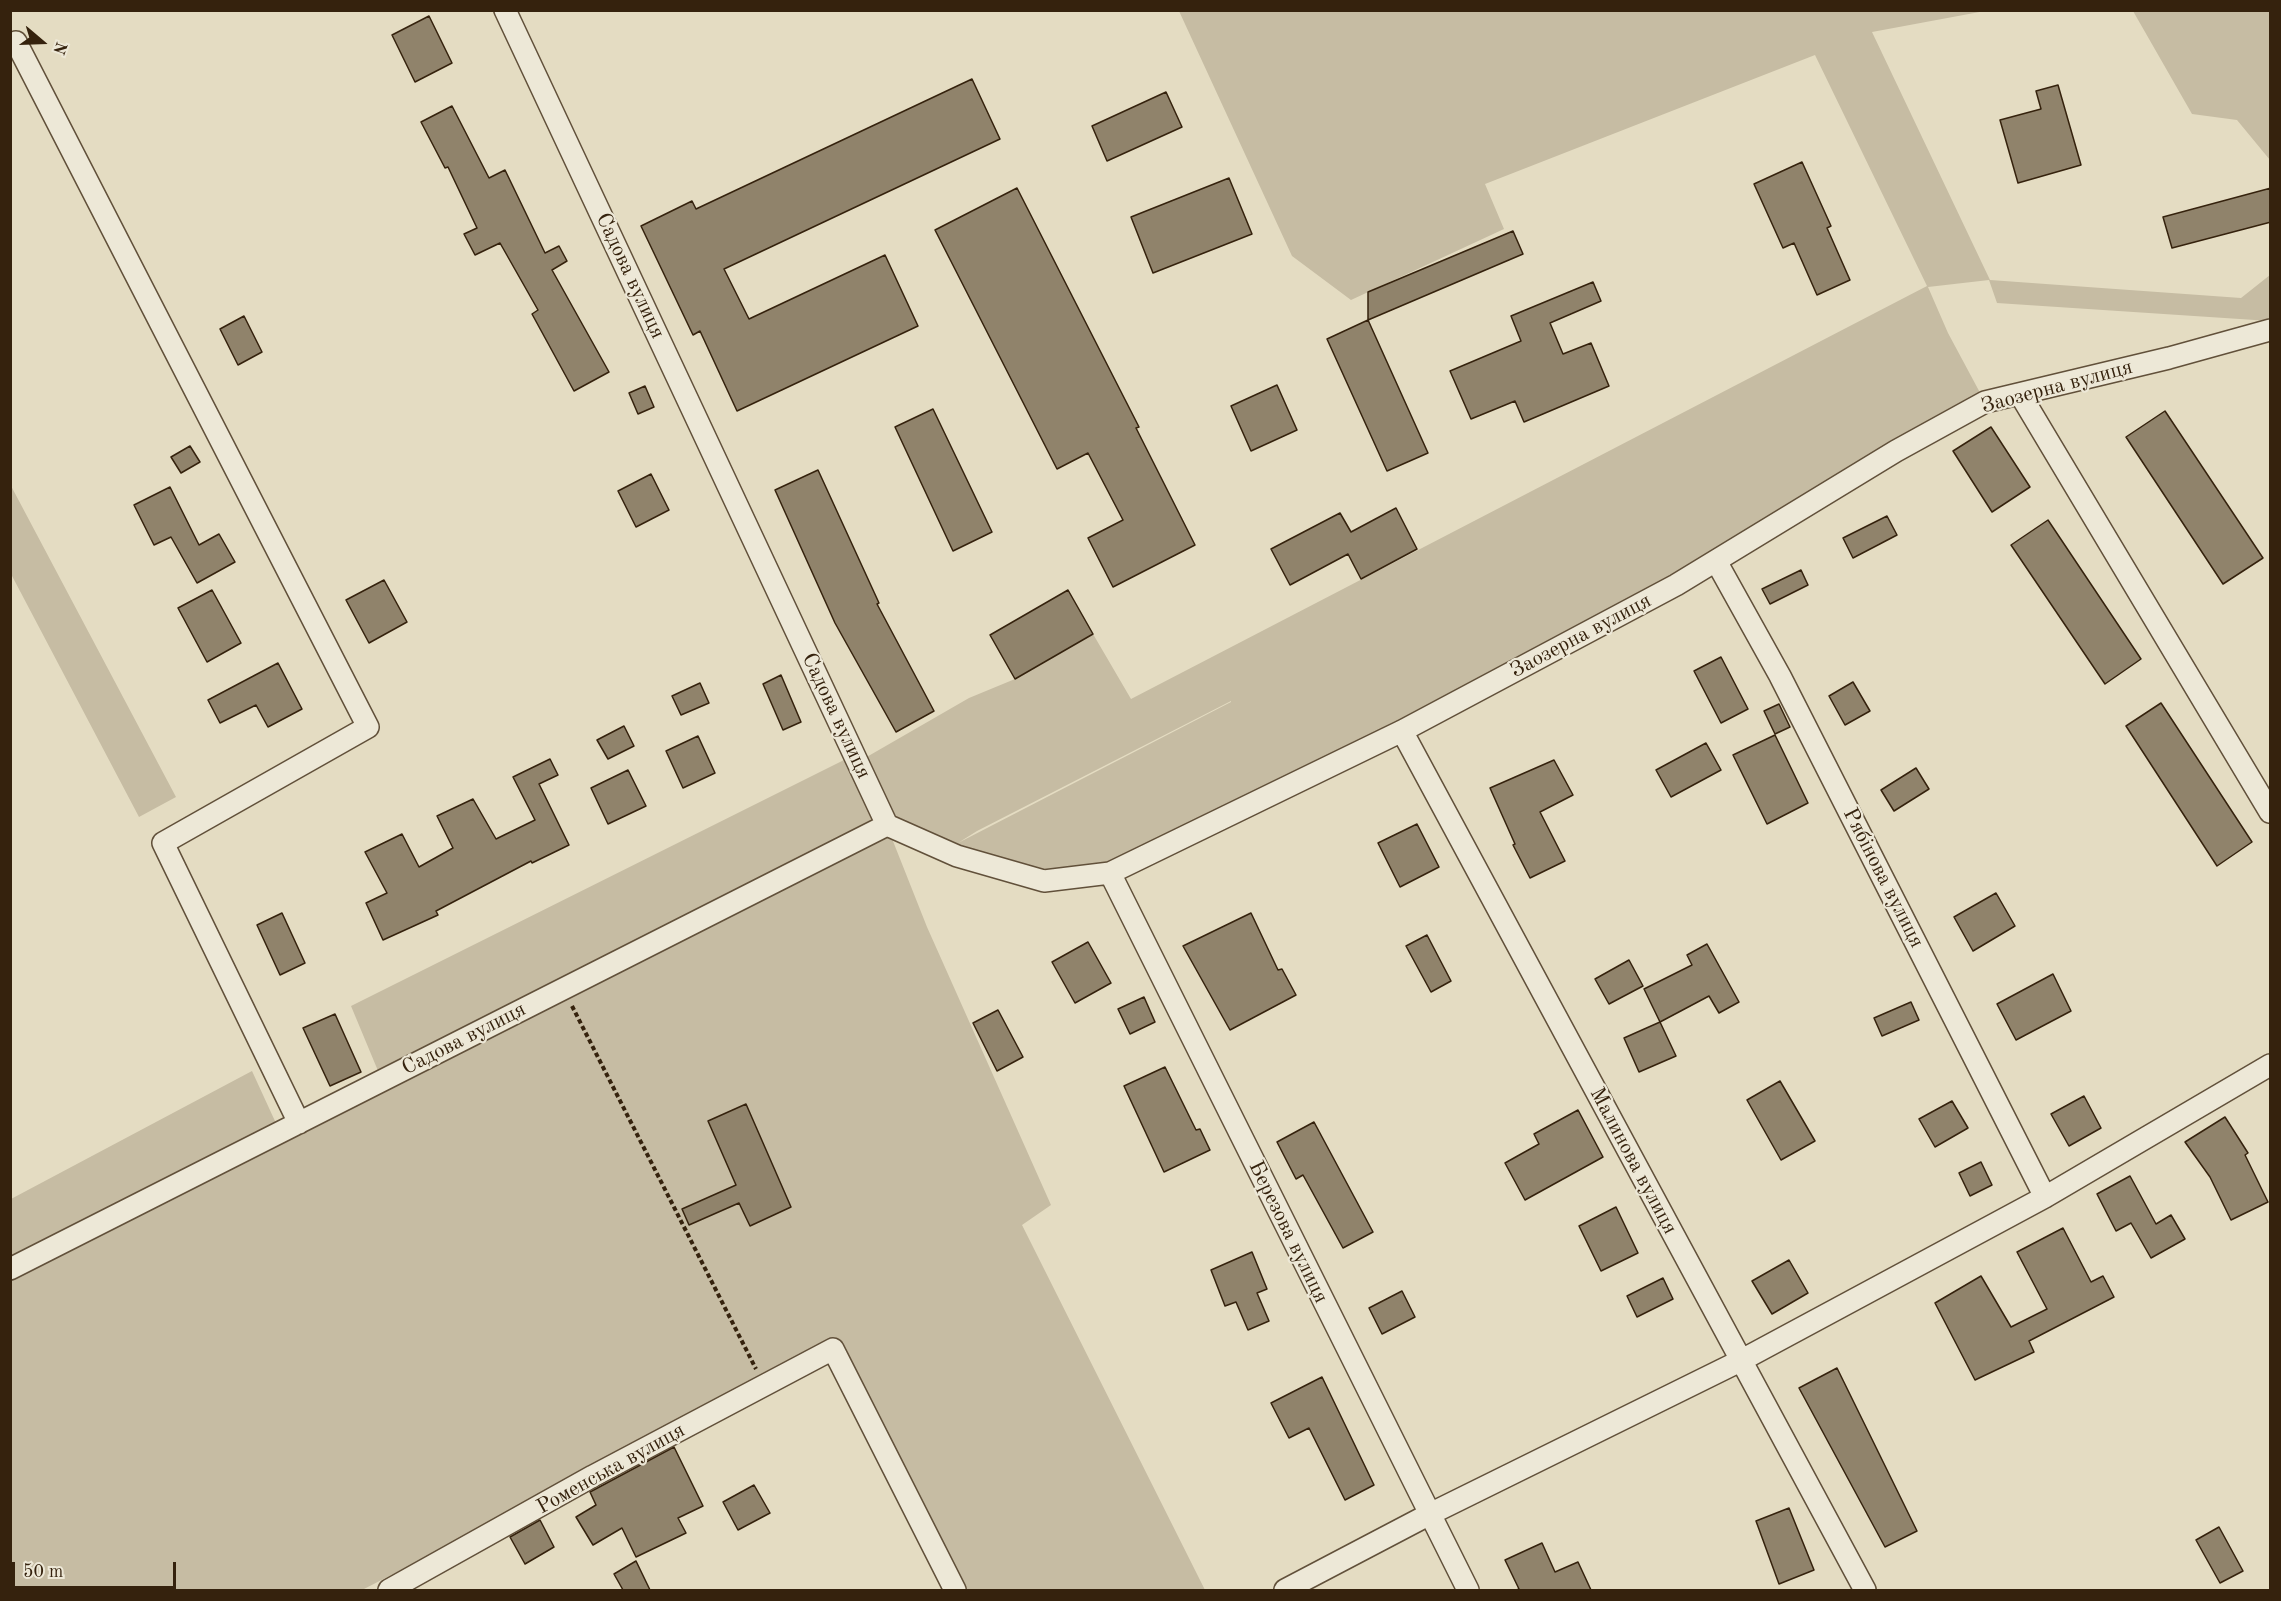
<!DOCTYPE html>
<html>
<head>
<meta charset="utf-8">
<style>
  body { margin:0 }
  #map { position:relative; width:2281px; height:1601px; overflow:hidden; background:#e4dcc2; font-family:"Old Standard TT",serif }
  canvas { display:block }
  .frame { position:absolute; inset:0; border:12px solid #35220d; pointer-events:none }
  .north { position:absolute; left:12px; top:12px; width:60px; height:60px; -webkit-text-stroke:4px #ede8d7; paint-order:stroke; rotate:109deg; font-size:16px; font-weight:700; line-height:24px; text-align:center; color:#35220d }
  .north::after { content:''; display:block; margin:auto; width:21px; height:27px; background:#35220d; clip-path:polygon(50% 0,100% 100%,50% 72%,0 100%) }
  .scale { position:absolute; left:12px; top:1562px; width:164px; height:27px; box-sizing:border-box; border:3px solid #35220d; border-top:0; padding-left:8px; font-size:18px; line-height:21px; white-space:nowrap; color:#35220d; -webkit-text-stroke:4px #ede8d7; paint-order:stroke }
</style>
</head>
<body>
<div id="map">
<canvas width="2281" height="1601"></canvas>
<div class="frame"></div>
<div class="north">N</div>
<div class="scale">50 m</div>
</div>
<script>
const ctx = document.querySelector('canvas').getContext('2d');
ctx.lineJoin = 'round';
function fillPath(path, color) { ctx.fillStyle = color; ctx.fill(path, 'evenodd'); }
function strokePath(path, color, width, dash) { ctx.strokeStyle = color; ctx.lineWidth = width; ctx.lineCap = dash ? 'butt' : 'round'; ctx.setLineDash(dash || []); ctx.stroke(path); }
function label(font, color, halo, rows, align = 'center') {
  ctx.font = font + ' "Old Standard TT",serif'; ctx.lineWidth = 4.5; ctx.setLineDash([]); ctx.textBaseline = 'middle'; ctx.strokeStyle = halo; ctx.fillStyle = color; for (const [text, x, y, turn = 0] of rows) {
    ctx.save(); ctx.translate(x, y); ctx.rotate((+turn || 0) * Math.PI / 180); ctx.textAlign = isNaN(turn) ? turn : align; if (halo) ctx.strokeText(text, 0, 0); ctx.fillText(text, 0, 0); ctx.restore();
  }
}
fillPath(new Path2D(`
  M1179 11H1985L1872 32 1990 280 2241 298 2270 275V321L1997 303 1989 280 1928 287 1948 333 1985 402 1716 561 1110 873 1044 881 887 826 927 927 1051 1205 1022 1225 1205 1590H959L832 1349 362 1590H11V1199L252 1071 280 1132 381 1078 351 1006 848 758 858 762 969 698 1015 679 1093 634 1131 699 1927 286 1815 55 1485 184 1504 229 1351 300 1292 256ZM1231 701V702L958 843 977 831Z
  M2133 11H2270V160L2237 120 2192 114Z
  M10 484 176 797 139 817 11 574Z`), '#c6bca3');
const building = new Path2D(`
  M429 16 452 63 415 82 392 35Z
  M972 79 1000 139 724 269 749 319 885 255 918 326 737 411 700 331 693 335 641 226 692 201 696 209Z
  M2058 85 2081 165 2018 183 2000 120 2041 109 2036 91Z
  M1166 92 1182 127 1107 161 1092 126Z
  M452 106 489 178 505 170 545 253 559 246 567 261 552 270 609 372 574 391 532 314 538 310 500 243 475 255 464 234 477 228 448 167 445 168 421 122Z
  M1802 162 1831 226 1827 228 1850 280 1817 295 1794 243 1783 248 1754 184Z
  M1229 178 1252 234 1153 273 1131 217Z
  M1017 188 1139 427 1136 428 1195 545 1113 587 1088 538 1123 520 1088 453 1057 469 935 230Z
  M2271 188V222L2172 248 2163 217Z
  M1513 231 1523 254 1368 320V292Z
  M1593 282 1601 301 1550 323 1563 354 1591 343 1609 386 1524 422 1515 401 1471 419 1450 371 1521 341 1511 316Z
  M244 316 262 352 238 365 220 329Z
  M1368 320 1428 453 1387 471 1327 339Z
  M1277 385 1297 430 1251 451 1231 406Z
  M645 386 654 407 638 414 629 393Z
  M933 409 992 532 953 551 895 427Z
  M2165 411 2263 558 2223 584 2126 437Z
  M1991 427 2030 487 1992 512 1953 451Z
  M190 446 200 462 181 473 171 457Z
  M818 470 879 603 877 604 934 711 896 732 835 623 775 490Z
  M651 474 669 510 636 527 618 491Z
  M170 487 199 545 219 534 235 562 197 583 171 537 154 545 134 505Z
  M1396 508 1417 549 1361 579 1348 554 1290 585 1271 549 1340 513 1351 532Z
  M1887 516 1897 535 1853 558 1843 538Z
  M2048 520 2141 659 2105 684 2011 545Z
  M1801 570 1808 585 1770 604 1762 589Z
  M384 580 407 622 369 643 346 600Z
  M212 590 241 643 207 662 178 608Z
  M1068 590 1093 634 1015 679 990 635Z
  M1721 657 1748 709 1721 723 1694 671Z
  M278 663 302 709 268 727 256 705 220 723 208 700Z
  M781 675 801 722 783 730 763 684Z
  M1853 682 1870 711 1845 725 1829 696Z
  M700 683 709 703 681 715 672 696Z
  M2161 703 2252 842 2217 866 2126 726Z
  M1779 704 1790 727 1775 734 1764 711Z
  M624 726 634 746 608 759 597 740Z
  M1775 735 1808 803 1767 824 1733 755Z
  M698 736 715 773 683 788 666 751Z
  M1706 743 1721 770 1671 797 1656 770Z
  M550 759 558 775 539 784 569 845 532 863 531 861 436 911 438 915 383 940 366 903 387 893 365 852 402 834 419 867 453 848 437 816 473 799 496 839 535 820 513 777Z
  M1554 760 1573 795 1540 812 1565 861 1530 878 1513 845 1515 844 1490 788Z
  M1916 768 1929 789 1894 811 1881 790Z
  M628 770 646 806 608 824 591 788Z
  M1417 824 1439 867 1400 887 1378 843Z
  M1996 893 2015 926 1973 951 1954 917Z
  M282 913 305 963 280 975 257 925Z
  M1251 913 1278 970 1282 969 1296 995 1230 1030 1183 946Z
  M1427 935 1451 981 1431 992 1406 946Z
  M1088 942 1111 983 1075 1003 1052 962Z
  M1707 944 1739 1002 1719 1013 1709 996 1660 1022 1644 989 1692 965 1687 955Z
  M1629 960 1643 986 1609 1004 1595 979Z
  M2053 974 2071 1011 2016 1040 1997 1004Z
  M1144 997 1155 1022 1130 1034 1118 1009Z
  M1911 1002 1919 1020 1882 1036 1874 1018Z
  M998 1010 1023 1057 997 1071 973 1023Z
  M335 1014 361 1072 330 1086 303 1028Z
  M1660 1022 1676 1056 1639 1072 1624 1038Z
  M1165 1067 1196 1130 1200 1129 1210 1150 1164 1172 1124 1086Z
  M1780 1081 1815 1141 1781 1160 1747 1100Z
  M2084 1096 2101 1128 2069 1146 2051 1114Z
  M1952 1101 1968 1128 1935 1147 1919 1119Z
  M746 1104 791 1207 750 1226 739 1203 689 1225 682 1209 736 1185 708 1121Z
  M1578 1110 1603 1157 1525 1200 1505 1163 1539 1144 1534 1134Z
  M2225 1117 2248 1153 2245 1155 2268 1202 2231 1220 2210 1177 2185 1142Z
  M1314 1122 1373 1232 1343 1248 1303 1175 1296 1179 1277 1142Z
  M1981 1162 1992 1185 1970 1196 1959 1173Z
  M2130 1176 2156 1224 2171 1215 2185 1239 2151 1258 2131 1223 2116 1231 2097 1194Z
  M1616 1207 1638 1253 1601 1271 1579 1226Z
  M2063 1228 2091 1282 2103 1276 2114 1297 2029 1341 2034 1352 1975 1380 1935 1303 1981 1276 2011 1327 2047 1309 2017 1252Z
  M1252 1252 1267 1289 1257 1293 1269 1321 1248 1330 1236 1302 1225 1306 1211 1270Z
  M1789 1260 1808 1293 1772 1314 1752 1281Z
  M1663 1278 1673 1299 1637 1317 1627 1296Z
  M1402 1291 1415 1317 1382 1334 1369 1308Z
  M1837 1368 1917 1531 1885 1547 1799 1388Z
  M1322 1377 1374 1485 1345 1500 1309 1428 1289 1438 1271 1403Z
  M674 1447 703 1506 678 1518 686 1533 636 1557 622 1528 593 1545 576 1517 596 1505 590 1492Z
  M754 1485 770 1513 738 1530 723 1502Z
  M1789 1508 1814 1570 1779 1584 1756 1521Z
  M540 1520 554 1547 525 1564 510 1537Z
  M2219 1527 2243 1571 2220 1583 2196 1540Z
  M1542 1543 1555 1572 1578 1562 1591 1590H1516L1519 1589 1505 1560Z
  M636 1561 650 1590H623L614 1574Z`);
fillPath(building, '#90836b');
strokePath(building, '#35220d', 1.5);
const minor = new Path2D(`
  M505 10 887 825
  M10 45 16 42 368 727 163 843 299 1123
  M2020 394 2270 812
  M1716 561 1780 676 2045 1197
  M1402 731 1865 1590
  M887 825 957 856 1044 881 1110 873 1402 731 1676 585 1896 451 1985 402 2169 358 2270 330
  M1110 873 1468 1590
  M10 1269 887 825
  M389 1590 593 1476 833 1349 955 1590
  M1285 1590 1428 1515 1740 1361 2045 1197 2270 1065`);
strokePath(minor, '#61503a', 24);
strokePath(new Path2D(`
  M572 1006 756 1369`), '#35220d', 4, [4.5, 3]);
strokePath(minor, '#ede8d7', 21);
label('21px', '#35220d', '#ede8d7', [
  ["Садова вулиця",630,276,65],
  ["Заозерна вулиця",2057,387,-15],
  ["Заозерна вулиця",1581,636,-28],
  ["Садова вулиця",836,716,65],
  ["Рябінова вулиця",1883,878,63],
  ["Садова вулиця",464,1039,-27],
  ["Малинова вулиця",1633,1161,62],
  ["Березова вулиця",1288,1232,64],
  ["Роменська вулиця",611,1469,-29]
]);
</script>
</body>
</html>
